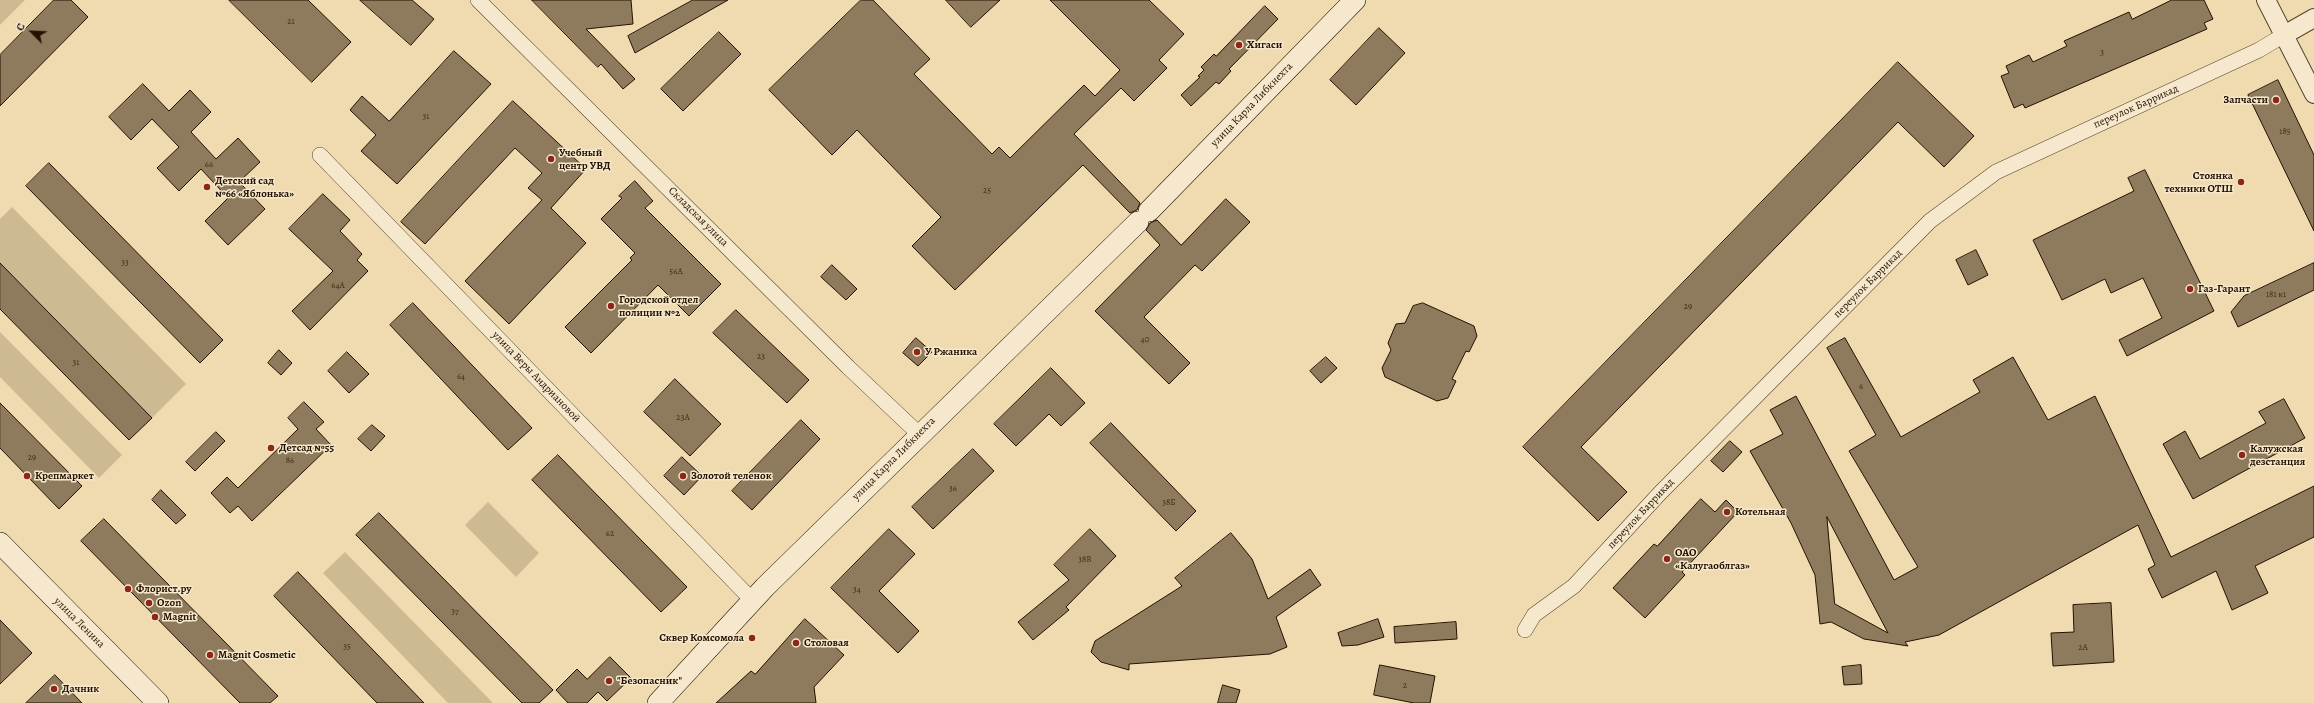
<!DOCTYPE html>
<html>
<head>
<meta charset="utf-8">
<style>
  body { margin:0 }
  #map { position:relative; width:2314px; height:703px; overflow:hidden; background:#f0dbb0; font-family:Alegreya,serif }
  canvas { display:block }
  .north { position:absolute; left:12px; top:12px; width:40px; height:40px; -webkit-text-stroke:3px #f5e8cc; paint-order:stroke; rotate:294deg; font-size:11px; font-weight:700; line-height:16px; text-align:center; color:#241100 }
  .north::after { content:''; display:block; margin:auto; width:14px; height:18px; background:#241100; clip-path:polygon(50% 0,100% 100%,50% 72%,0 100%) }
</style>
</head>
<body>
<div id="map">
<canvas width="2314" height="703"></canvas>
<div class="north">С</div>
</div>
<script>
const ctx = document.querySelector('canvas').getContext('2d');
ctx.lineJoin = 'round';
function fillPath(path, color) { ctx.fillStyle = color; ctx.fill(path, 'evenodd'); }
function strokePath(path, color, width, dash) { ctx.strokeStyle = color; ctx.lineWidth = width; ctx.lineCap = dash ? 'butt' : 'round'; ctx.setLineDash(dash || []); ctx.stroke(path); }
function label(font, color, halo, rows, align = 'center') {
  ctx.font = font + ' Alegreya,serif'; ctx.lineWidth = 3; ctx.setLineDash([]); ctx.textBaseline = 'middle'; ctx.strokeStyle = halo; ctx.fillStyle = color; for (const [text, x, y, turn = 0] of rows) {
    ctx.save(); ctx.translate(x, y); ctx.rotate((+turn || 0) * Math.PI / 180); ctx.textAlign = isNaN(turn) ? turn : align; if (halo) ctx.strokeText(text, 0, 0); ctx.fillText(text, 0, 0); ctx.restore();
  }
}
fillPath(new Path2D(`
  M0 0H25L0 25Z
  M12 207 186 384 152 418 0 263V219Z
  M0 332 122 455 99 478 0 377Z
  M488 502 539 553 516 577 465 525Z
  M345 552 493 703H448L323 573Z`), '#cdb992');
const building = new Path2D(`
  M54 0H71L88 17 0 106V55Z
  M229 0H308L351 42 312 82Z
  M360 0H412L434 19 411 45Z
  M532 0H631L633 24 586 29 635 79 623 89 601 64 598 67Z
  M693 0H728L635 53 628 36Z
  M861 0H873L930 59 914 74 992 154 999 147 1010 158 1084 85 1095 96 1120 70 1050 0H1149L1184 34 1159 60 1167 68 1134 101 1121 88 1074 134 1140 203 1137 210 1130 213 1083 165 955 290 912 246 941 217 857 130 832 155 769 90Z
  M946 0H1000L971 27Z
  M2172 0H2204L2213 19 2204 23 2207 29 2025 108 2023 104 2014 108 2001 76 2009 73 2006 66 2029 55 2033 62 2067 46 2064 41 2129 12 2132 19Z
  M1265 6 1278 19 1229 69 1231 71 1219 84 1216 82 1191 106 1181 95 1200 77 1198 76 1204 70 1201 67 1214 54 1216 56Z
  M1379 28 1405 53 1356 105 1330 80Z
  M719 32 741 54 683 111 661 89Z
  M454 51 491 84 397 184 361 151 376 135 350 110 362 96 389 121Z
  M1898 62 1974 136 1944 167 1898 122 1581 447 1627 492 1598 521 1523 447Z
  M2278 80 2314 155V231L2248 95Z
  M143 84 169 111 190 90 211 112 191 132 216 159 238 138 260 162 239 182 265 209 228 245 205 221 228 198 201 169 179 191 157 168 179 147 152 119 131 140 109 117Z
  M513 101 586 169 551 208 586 243 509 324 465 281 542 200 528 188 542 173 515 148 425 244 401 222Z
  M49 163 223 340 200 363 26 186Z
  M2145 170 2214 311 2127 356 2119 340 2162 318 2143 278 2111 293 2105 279 2062 300 2033 240 2134 191 2128 178Z
  M635 181 653 201 645 208 721 284 689 316 658 285 591 353 565 327 632 260 630 258 635 253 601 219 622 198 619 196Z
  M323 194 350 220 340 231 362 254 357 260 368 271 310 330 292 311 333 271 289 229Z
  M1226 199 1250 222 1202 271 1195 265 1144 317 1190 363 1169 384 1095 311 1160 245 1146 230 1150 223 1157 220 1181 245Z
  M1976 250 1988 275 1968 285 1956 260Z
  M0 263 152 418 129 440 0 309Z
  M2314 263V290L2238 327 2231 312 2244 296Z
  M832 265 857 289 846 300 821 277Z
  M413 303 532 428 508 450 390 325Z
  M1423 303 1474 326 1477 336 1469 352 1466 351 1452 379 1456 381 1448 398 1437 401 1385 377 1382 368 1391 350 1388 343 1396 324 1405 323 1413 306Z
  M736 310 809 380 787 403 713 333Z
  M916 338 932 352 918 366 903 353Z
  M1845 338 1901 437 1980 392 1973 380 2013 357 2048 420 2095 396 2171 557 2314 486V537L2255 566 2268 593 2232 610 2216 571 2162 598 2148 569 2155 565 2138 525 1939 635 1905 642 1908 646 1864 639 1831 622 1820 624 1815 575 1791 523 1750 451 1783 434 1770 410 1796 396 1894 580 1918 567 1849 451 1876 435 1827 348ZM1827 517 1888 633 1835 604Z
  M279 350 292 363 281 375 268 363Z
  M347 352 369 374 349 393 328 371Z
  M1326 357 1337 368 1321 383 1310 371Z
  M1051 368 1085 403 1061 426 1049 414 1016 446 994 424Z
  M675 379 721 424 690 456 644 412Z
  M2284 399 2305 438 2193 499 2163 444 2185 431 2200 459 2266 423 2259 412Z
  M304 402 324 422 316 429 331 445 252 521 238 506 230 513 211 493 227 477 238 488 298 429 288 418Z
  M0 403 82 486 59 509 0 448Z
  M801 420 820 439 752 510 732 491Z
  M1111 423 1196 511 1176 531 1090 443Z
  M372 425 385 436 371 451 358 439Z
  M216 432 225 441 195 471 186 462Z
  M1730 441 1742 452 1723 472 1711 461Z
  M973 449 994 471 933 529 912 507Z
  M558 455 687 587 661 612 532 480Z
  M682 457 702 476 684 495 664 476Z
  M161 490 186 515 176 524 152 500Z
  M1701 499 1715 512 1726 500 1738 512 1682 572 1685 575 1645 618 1613 588 1654 544 1657 546Z
  M379 513 553 690 539 703H522L356 535Z
  M104 519 278 696 270 703H240L81 541Z
  M889 529 915 554 879 591 919 631 898 653 831 588Z
  M1090 529 1116 556 1066 607 1069 610 1033 640 1018 622 1069 580 1054 565Z
  M1231 533 1252 559 1268 599 1310 569 1321 585 1276 617 1287 647 1270 654 1129 664V670L1101 662 1091 652 1095 641 1182 586 1175 578Z
  M298 572 424 703H377L274 596Z
  M2111 603 2114 662 2053 666 2051 633 2074 632 2073 605Z
  M805 619 844 655 814 687 816 703H716L751 671 755 674Z
  M1378 619 1384 637 1358 645 1342 646 1338 633Z
  M0 620 32 653 0 684Z
  M1456 622 1457 639 1395 643 1394 627Z
  M610 657 631 678 607 701 598 692 587 703H568L556 690 577 669 587 679Z
  M1380 665 1435 676 1430 703H1414L1374 695Z
  M1861 665 1862 684 1844 685 1842 667Z
  M55 675 82 703H26Z
  M1223 685 1240 690 1236 703H1218Z`);
fillPath(building, '#8e7a5c');
strokePath(building, '#241100', 1);
const minor = new Path2D(`
  M478 0 848 367 919 434
  M320 155 752 600
  M1525 630 1534 615 1574 586 1661 492 1930 221 1996 172 2259 50 2284 35`);
const tertiary = new Path2D(`
  M2266 0 2314 94
  M2284 35 2314 18`);
const secondary = new Path2D(`
  M1149 211 1355 0
  M0 543 158 703
  M658 703 765 587 1138 222`);
strokePath(minor, '#57442c', 16);
strokePath(tertiary, '#57442c', 20);
strokePath(secondary, '#241100', 22);
strokePath(minor, '#f5e8cc', 15);
strokePath(tertiary, '#f5e8cc', 18);
strokePath(secondary, '#f5e8cc', 21);
for (const [x, y, r, color] of [
  [1239,45,4,"#8f2418"],
  [2276,100,4,"#8f2418"],
  [551,159,4,"#8f2418"],
  [2241,182,4,"#8f2418"],
  [207,187,4,"#8f2418"],
  [2190,289,4,"#8f2418"],
  [611,306,4,"#8f2418"],
  [917,352,4,"#8f2418"],
  [271,448,4,"#8f2418"],
  [2242,455,4,"#8f2418"],
  [27,476,4,"#8f2418"],
  [683,476,4,"#8f2418"],
  [1727,512,4,"#8f2418"],
  [1667,559,4,"#8f2418"],
  [128,589,4,"#8f2418"],
  [149,603,4,"#8f2418"],
  [155,617,4,"#8f2418"],
  [752,638,4,"#8f2418"],
  [796,643,4,"#8f2418"],
  [210,655,4,"#8f2418"],
  [609,681,4,"#8f2418"],
  [54,689,4,"#8f2418"]
]) { const dot = new Path2D(); dot.arc(x, y, r, 0, 2 * Math.PI); ctx.fillStyle = color; ctx.fill(dot); strokePath(dot, '#f5e8cc', 1.5); }
label('9px', '#3e2b17', null, [
  ["21",291,22],
  ["3",2102,53],
  ["31",426,117],
  ["185",2285,132],
  ["66",209,165],
  ["25",987,191],
  ["33",125,263],
  ["56А",676,272],
  ["64А",338,286],
  ["181 к1",2276,295],
  ["29",1688,307],
  ["40",1145,340],
  ["23",761,357],
  ["31",76,363],
  ["64",461,377],
  ["6",1861,387],
  ["23А",683,418],
  ["29",32,458],
  ["86",290,461],
  ["36",953,489],
  ["38Б",1169,503],
  ["62",610,534],
  ["38В",1085,560],
  ["34",857,590],
  ["37",455,612],
  ["35",347,647],
  ["2А",2083,648],
  ["2",1405,686]
]);
label('bold 11px', '#241100', '#f5e8cc', [
  ["Хигаси",1247,45],
  ["Запчасти",2268,100,"right"],
  ["Учебный",559,153],
  ["центр УВД",559,166],
  ["Стоянка",2233,176,"right"],
  ["техники ОТШ",2233,189,"right"],
  ["Детский сад",215,181],
  ["№66 «Яблонька»",215,194],
  ["Газ-Гарант",2198,289],
  ["Городской отдел",619,300],
  ["полиции №2",619,313],
  ["У Ржаника",925,352],
  ["Детсад №55",279,448],
  ["Калужская",2250,449],
  ["дезстанция",2250,462],
  ["Крепмаркет",35,476],
  ["Золотой теленок",691,476],
  ["Котельная",1735,512],
  ["ОАО",1675,553],
  ["«Калугаоблгаз»",1675,566],
  ["Флорист.ру",136,589],
  ["Ozon",157,603],
  ["Magnit",163,617],
  ["Сквер Комсомола",744,638,"right"],
  ["Столовая",804,643],
  ["Magnit Cosmetic",218,655],
  ["\"Безопасник\"",617,681],
  ["Дачник",62,689]
], 'left');
label('11px', '#241100', '#f5e8cc', [
  ["улица Карла Либкнехта",1252,105,-46],
  ["переулок Баррикад",2136,107,-24],
  ["Складская улица",698,217,45],
  ["переулок Баррикад",1868,284,-45],
  ["улица Веры Андриановой",536,377,46],
  ["улица Карла Либкнехта",894,459,-45],
  ["переулок Баррикад",1641,514,-47],
  ["улица Ленина",79,623,45]
]);
</script>
</body>
</html>
